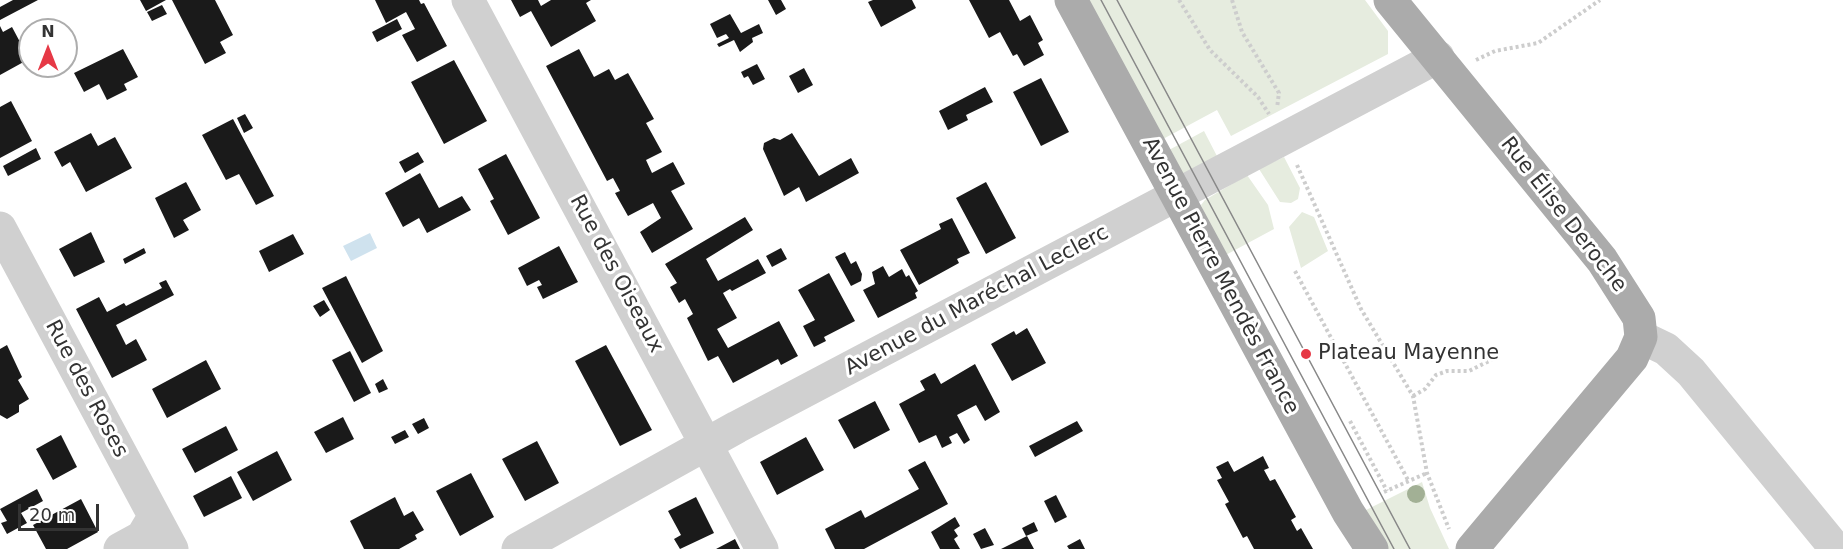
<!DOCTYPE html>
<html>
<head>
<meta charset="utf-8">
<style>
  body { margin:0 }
  #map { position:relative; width:1843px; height:549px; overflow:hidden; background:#fff; font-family:"DejaVu Sans",sans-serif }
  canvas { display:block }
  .north { position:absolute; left:18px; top:18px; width:60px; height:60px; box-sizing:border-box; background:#fff; border:2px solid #adadad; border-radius:50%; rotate:0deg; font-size:16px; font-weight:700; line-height:24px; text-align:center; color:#333 }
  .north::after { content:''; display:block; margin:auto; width:21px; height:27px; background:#e63946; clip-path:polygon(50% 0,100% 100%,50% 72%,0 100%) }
  .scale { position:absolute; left:18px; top:504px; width:81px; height:27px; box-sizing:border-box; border:3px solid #333; border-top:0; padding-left:8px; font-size:18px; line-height:21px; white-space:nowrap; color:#333; -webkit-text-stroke:4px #fff; paint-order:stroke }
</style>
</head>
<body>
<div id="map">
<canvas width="1843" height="549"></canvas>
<div class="north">N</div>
<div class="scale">20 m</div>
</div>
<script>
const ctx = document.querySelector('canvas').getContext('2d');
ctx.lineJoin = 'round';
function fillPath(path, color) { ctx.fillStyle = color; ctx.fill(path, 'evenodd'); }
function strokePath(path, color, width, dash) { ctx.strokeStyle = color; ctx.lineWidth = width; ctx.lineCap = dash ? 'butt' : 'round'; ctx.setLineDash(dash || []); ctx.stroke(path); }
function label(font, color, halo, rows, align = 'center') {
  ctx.font = font + ' "DejaVu Sans",sans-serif'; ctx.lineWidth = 6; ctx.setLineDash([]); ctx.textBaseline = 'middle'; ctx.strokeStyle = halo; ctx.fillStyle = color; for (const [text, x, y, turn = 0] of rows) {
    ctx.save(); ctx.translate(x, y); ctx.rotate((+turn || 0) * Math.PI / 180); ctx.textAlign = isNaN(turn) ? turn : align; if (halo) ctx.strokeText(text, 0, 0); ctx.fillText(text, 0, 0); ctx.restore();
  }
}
fillPath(new Path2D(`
  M1088 0H1365L1388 31V54L1231 136 1217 110 1163 139Z
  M1204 131 1219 160 1192 174 1182 173 1169 150Z
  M1284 157 1300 188 1298 199 1291 203 1280 202 1259 169Z
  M1247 175 1268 205 1274 229 1222 257 1201 205 1205 200Z
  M1302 212 1314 217 1328 251 1301 268 1289 227Z
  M1422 482 1430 508 1449 549H1382L1358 514Z`), '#e6ecdf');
fillPath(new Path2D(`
  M370 233 377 248 351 261 343 246Z`), '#cfe2ee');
fillPath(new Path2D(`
  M13 0H38L0 20V7Z
  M140 0H166L146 11Z
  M172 0H215L233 35 220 42 226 53 205 64Z
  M375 0H419L421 4 424 3 447 46 417 62 402 35 415 29 406 12 386 23Z
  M511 0H538L541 6 551 0H591L586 3 596 21 551 47 531 11 520 17Z
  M768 0H781L786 9 776 15Z
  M873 0H912L916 8 881 27 868 2Z
  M969 0H1009L1020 21 1030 15 1043 40 1038 43 1044 55 1024 66 1017 54 1013 56 1000 32 989 38Z
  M162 5 167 14 152 21 147 12Z
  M730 14 741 33 759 24 763 33 752 38 753 42 740 52 734 40 719 47 717 44 729 38 726 34 717 38 710 24Z
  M397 19 402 29 377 42 372 32Z
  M0 26 3 32 12 27 29 59 0 75Z
  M123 49 138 77 124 84 127 90 107 100 99 84 84 92 74 73Z
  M579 49 594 77 609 69 615 80 628 73 654 119 646 123 662 152 646 160 652 173 673 162 685 184 671 191 693 229 652 253 640 232 661 218 653 203 628 216 615 193 620 191 613 178 607 181 546 66Z
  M454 60 487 121 444 144 411 82Z
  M757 64 765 79 753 85 748 76 744 78 741 72Z
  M804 68 813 85 798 93 789 76Z
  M1041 78 1069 132 1041 146 1013 92Z
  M985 87 993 102 966 115 968 120 948 130 939 111Z
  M11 101 32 141 0 158V107Z
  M245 114 253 128 244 133 237 118Z
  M233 119 274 196 256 205 239 174 226 180 202 135Z
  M91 133 98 146 115 137 132 168 86 192 70 162 62 167 54 152Z
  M792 133 819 176 851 158 859 173 806 202 799 187 784 196 763 149 764 143 774 138 780 140Z
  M36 148 41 159 8 176 3 166Z
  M418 152 424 162 405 173 399 162Z
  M506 154 540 218 508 235 490 201 494 199 478 169Z
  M420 173 439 208 462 196 471 210 427 233 419 218 403 227 385 193Z
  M186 182 201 210 183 220 189 230 174 238 155 198Z
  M986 182 1016 238 986 254 956 198Z
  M745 217 753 230 706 259 718 281 758 259 766 273 732 291 730 289 723 293 737 318 717 329 728 348 779 321 798 356 781 365 778 359 733 383 718 356 708 361 687 318 693 314 685 299 679 303 670 287 677 283 665 264Z
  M952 218 970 253 957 259 959 263 919 285 900 250 941 229 939 224Z
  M91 232 105 262 74 277 59 249Z
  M293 234 304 254 269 272 259 251Z
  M559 246 578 282 543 299 537 287 542 285 539 280 527 286 518 268Z
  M144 248 146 253 125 264 123 259Z
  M781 248 787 259 772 267 766 256Z
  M845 252 851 264 856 261 862 274 861 281 851 286 835 257Z
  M883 266 889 277 902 269 906 277 909 275 918 291 915 293 917 298 878 318 863 290 875 284 872 272Z
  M829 273 855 321 824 337 826 341 814 347 803 326 815 320 798 290Z
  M346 276 383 351 362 363 322 288Z
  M166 280 174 295 116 325 126 345 136 339 147 360 112 378 76 309 99 297 107 312 124 303 126 306 162 288 159 283Z
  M324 300 330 310 320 317 313 306Z
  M1027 328 1046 363 1012 381 991 344 1014 331 1016 335Z
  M7 345 22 377 18 380 29 399 19 405V412L7 419 0 415V349Z
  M606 345 652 430 620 446 575 361Z
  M350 351 371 393 354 402 332 360Z
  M206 360 221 389 167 418 152 389Z
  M975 364 1000 412 985 421 976 405 957 415 970 440 964 444 957 433 949 437 952 443 942 448 936 435 919 443 899 404 925 390 920 381 935 373 941 384Z
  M383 379 388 389 379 393 375 384Z
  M875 401 890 430 854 449 838 420Z
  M343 417 354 439 326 453 314 432Z
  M424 418 429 428 418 434 412 424Z
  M1077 421 1083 431 1035 457 1029 446Z
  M226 426 238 450 195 473 182 449Z
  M405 430 409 437 395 444 391 437Z
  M61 435 77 467 53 480 36 449Z
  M806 437 824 470 777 495 760 462Z
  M537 441 559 483 525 501 502 459Z
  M277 451 292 480 253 501 237 472Z
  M1263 456 1269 468 1264 470 1270 481 1275 479 1296 517 1291 520 1297 531 1301 528 1313 549H1254L1247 536 1243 538 1225 504 1229 502 1217 480 1222 478 1216 467 1228 461 1234 472Z
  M925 461 948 504 864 549H835L825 529 861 510 865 518 919 489 908 470Z
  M471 473 494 517 460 536 436 491Z
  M231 476 242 498 204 517 193 496Z
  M37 489 43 501 21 513 27 523 7 534 1 523 7 521 0 509Z
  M1056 495 1067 517 1055 523 1044 501Z
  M395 497 404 516 413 511 424 530 415 535 417 539 399 549H364L350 521Z
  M696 497 714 533 680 549 674 539 681 535 668 511Z
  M81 499 98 532 67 549H46L33 525Z
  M955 517 960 526 954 530 958 536 954 539 960 549H940L931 532Z
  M1034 522 1038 531 1026 536 1022 528Z
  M985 528 994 545 981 549 973 534Z
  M1027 536 1034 549H1001Z
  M735 539 740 549H716Z
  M1080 539 1085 549H1069L1067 546Z`), '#1a1a1a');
strokePath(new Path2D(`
  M1179 0 1210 50 1258 97 1269 114
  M1232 0 1242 32 1279 93 1277 108
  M1476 60 1495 51 1538 43 1600 0
  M1297 165 1361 309 1413 396 1427 473 1449 529
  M1295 271 1408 480
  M1413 396 1425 389 1436 375 1447 371H1469L1495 358
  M1350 421 1387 491
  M1384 492 1427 473`), '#cdcdcd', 4, [3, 3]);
strokePath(new Path2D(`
  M468 0 762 549
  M0 228 172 549
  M1641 337 1666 349 1691 372 1836 549
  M120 549 142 537 154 517
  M518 549 737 427 1438 57`), '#d0d0d0', 33);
strokePath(new Path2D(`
  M1071 0 1348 512 1372 549
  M1390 0 1602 260 1639 318 1641 337 1632 358 1472 549`), '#ababab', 33);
strokePath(new Path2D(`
  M1101 0 1394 549
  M1117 0 1410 549`), '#888', 1.5);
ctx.fillStyle = '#a2b095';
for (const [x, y] of [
  [1416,494]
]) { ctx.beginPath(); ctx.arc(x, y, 9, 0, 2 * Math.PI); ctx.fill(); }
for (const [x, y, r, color] of [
  [1306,354,6,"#e63946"]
]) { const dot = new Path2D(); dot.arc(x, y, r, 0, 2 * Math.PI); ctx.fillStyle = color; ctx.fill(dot); strokePath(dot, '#fff', 2); }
label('21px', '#333', '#fff', [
  ["Rue Élise Deroche",1563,215,52],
  ["Rue des Oiseaux",616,274,62],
  ["Avenue Pierre Mendès France",1220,276,62],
  ["Avenue du Maréchal Leclerc",977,301,-28],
  ["Rue des Roses",86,389,62]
]);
label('21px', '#333', '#fff', [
  ["Plateau Mayenne",1318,354]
], 'left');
</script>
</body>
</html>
